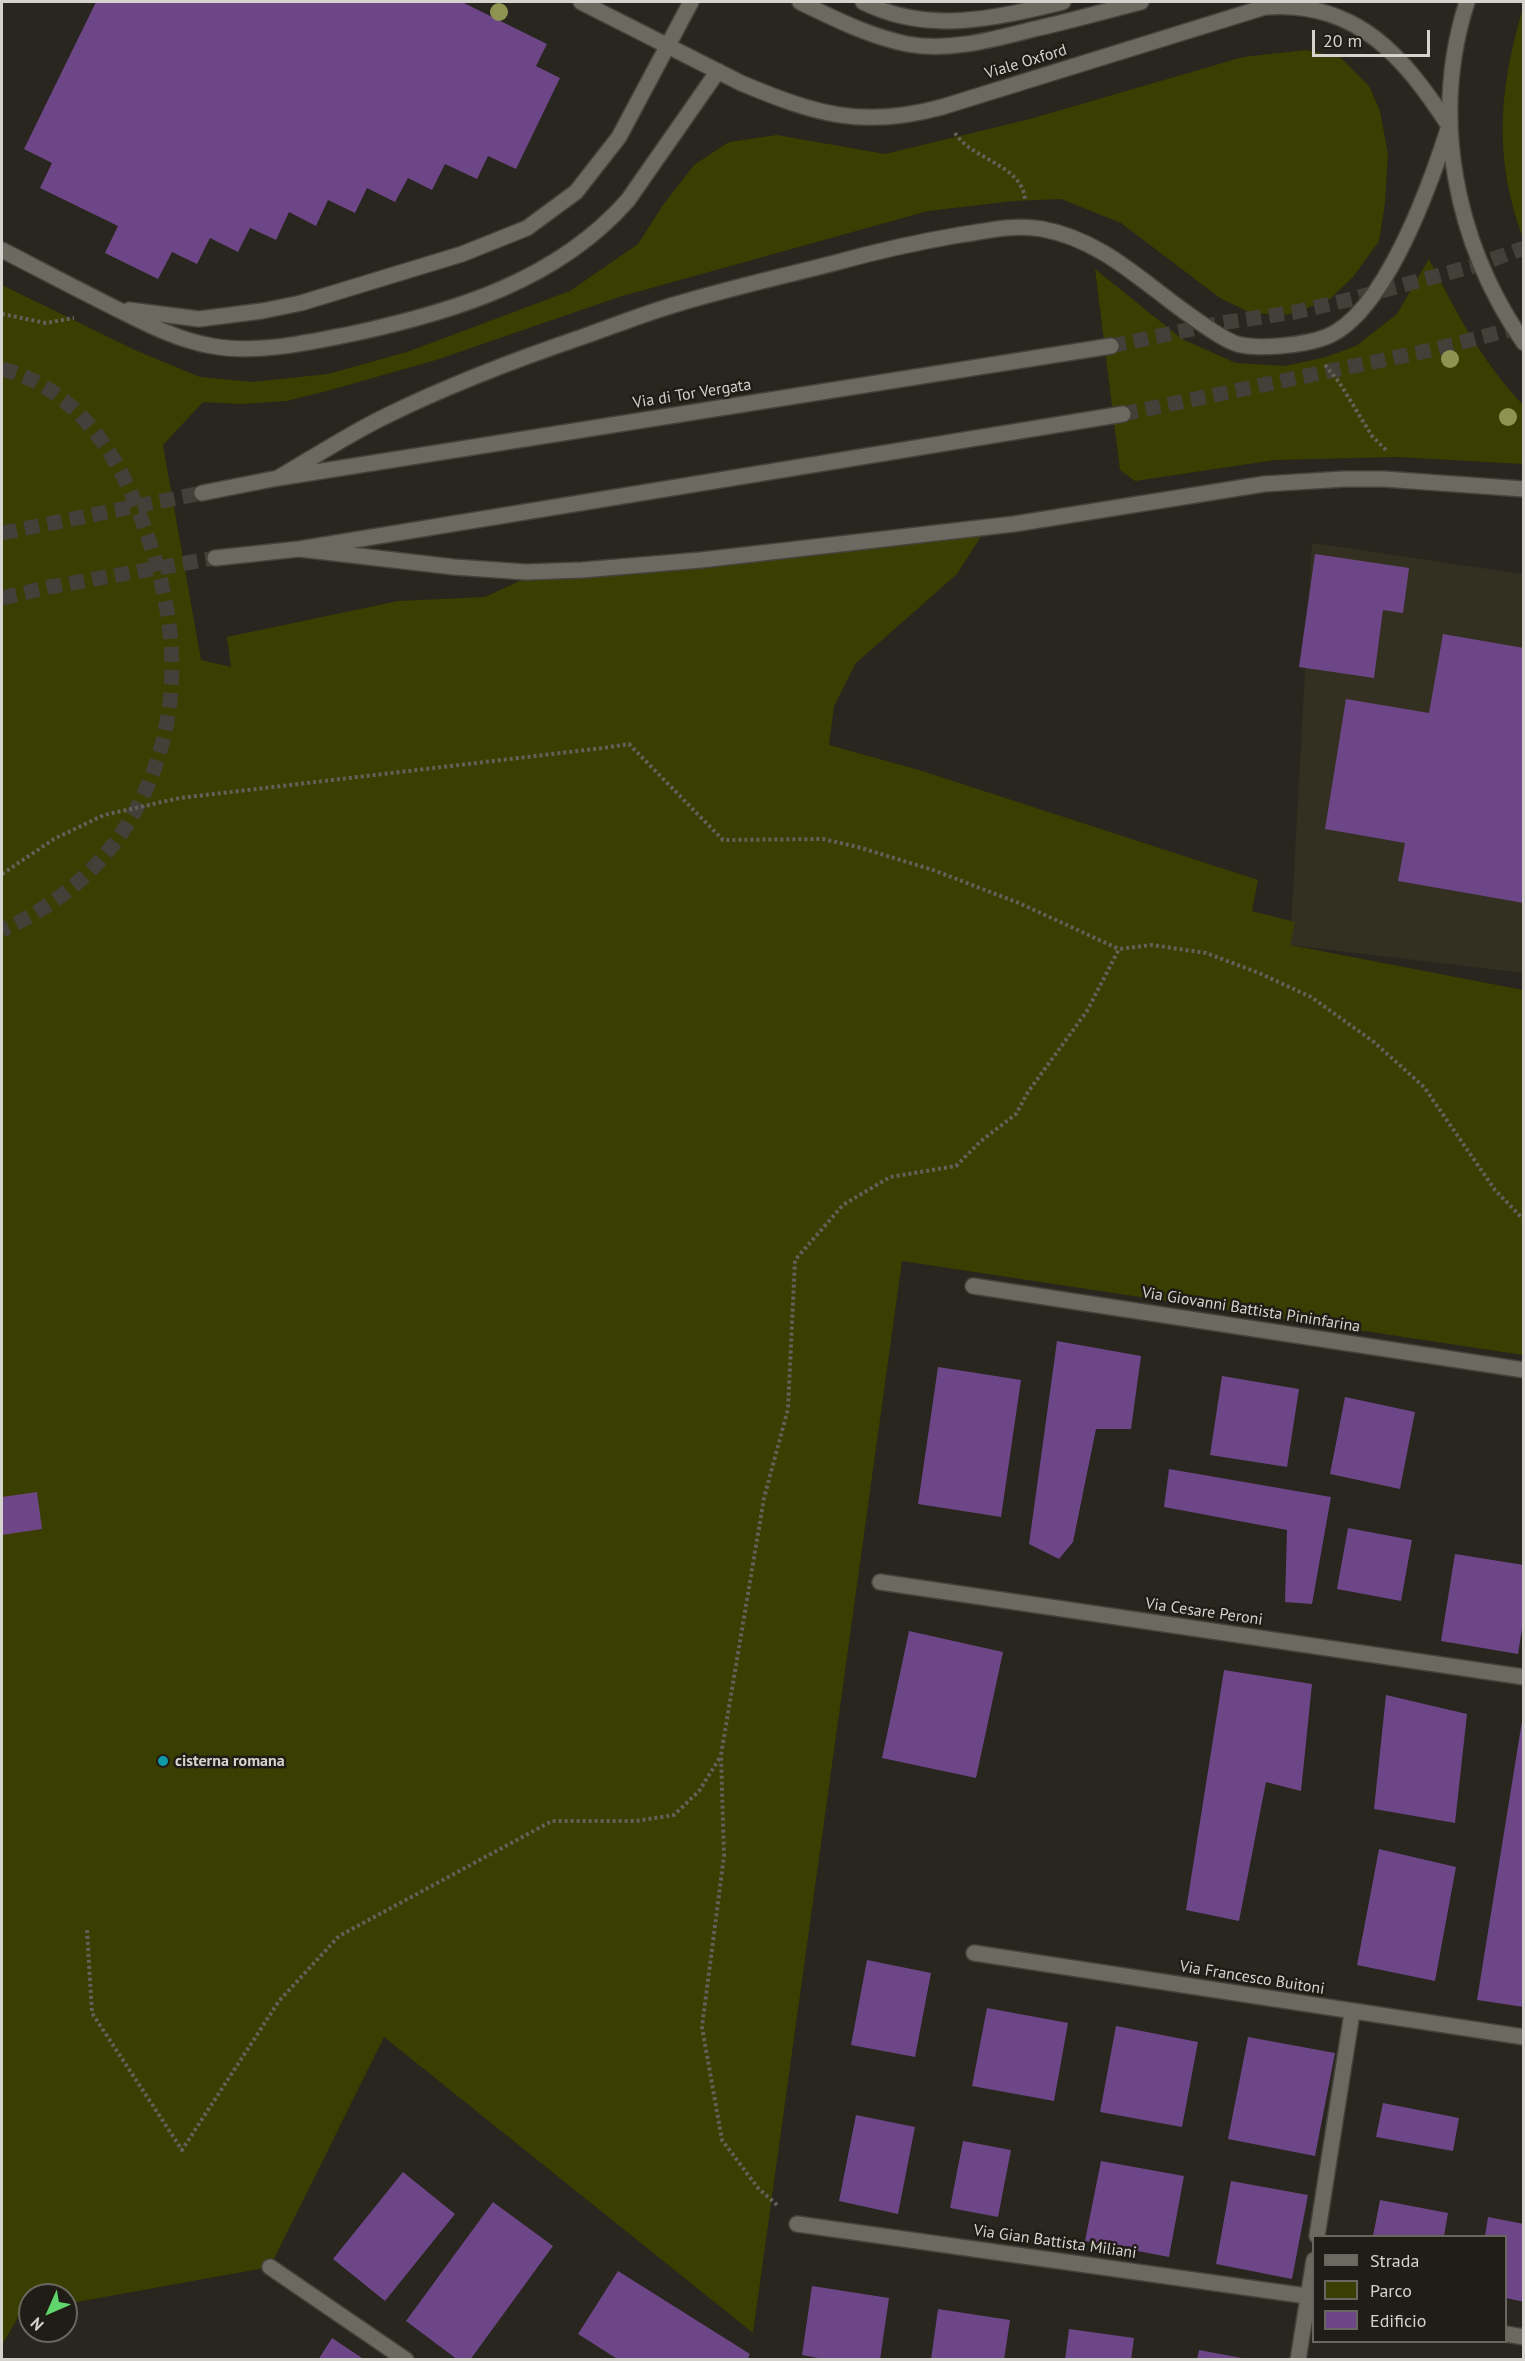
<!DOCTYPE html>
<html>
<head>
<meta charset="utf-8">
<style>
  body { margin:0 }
  #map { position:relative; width:1525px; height:2361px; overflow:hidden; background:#28261e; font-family:"PT Sans",sans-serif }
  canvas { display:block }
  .frame { position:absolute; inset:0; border:3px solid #d4d3cd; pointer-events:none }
  .legend { position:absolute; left:1312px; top:2235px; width:195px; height:108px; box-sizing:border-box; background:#1f1d15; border:2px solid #67665f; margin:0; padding:8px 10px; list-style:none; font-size:18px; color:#d4d3cd }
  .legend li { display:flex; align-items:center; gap:12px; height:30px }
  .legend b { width:30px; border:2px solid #67665f }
  .north { position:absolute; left:18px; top:2283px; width:60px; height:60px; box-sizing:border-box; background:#1f1d15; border:2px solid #67665f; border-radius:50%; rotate:225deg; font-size:16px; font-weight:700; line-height:24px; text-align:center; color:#d4d3cd }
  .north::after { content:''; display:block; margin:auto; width:21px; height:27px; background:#60d56b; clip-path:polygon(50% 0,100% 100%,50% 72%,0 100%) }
  .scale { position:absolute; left:1312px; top:30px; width:118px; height:27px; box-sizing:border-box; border:3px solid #d4d3cd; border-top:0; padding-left:8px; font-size:18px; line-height:21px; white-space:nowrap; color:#d4d3cd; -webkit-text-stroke:4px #1f1d15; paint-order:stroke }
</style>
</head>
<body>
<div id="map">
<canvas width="1525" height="2361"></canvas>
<div class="frame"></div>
<ul class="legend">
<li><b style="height:8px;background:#6c6a60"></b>Strada</li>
<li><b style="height:16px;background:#3b3e01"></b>Parco</li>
<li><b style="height:16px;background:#6d4687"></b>Edificio</li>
</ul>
<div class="north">N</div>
<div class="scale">20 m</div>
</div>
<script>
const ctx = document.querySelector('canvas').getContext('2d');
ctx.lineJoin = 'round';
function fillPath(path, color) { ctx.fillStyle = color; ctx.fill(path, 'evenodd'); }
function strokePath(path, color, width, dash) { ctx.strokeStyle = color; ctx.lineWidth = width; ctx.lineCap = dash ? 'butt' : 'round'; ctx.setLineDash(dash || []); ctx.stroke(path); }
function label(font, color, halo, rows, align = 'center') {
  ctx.font = font + ' "PT Sans",sans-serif'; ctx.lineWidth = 5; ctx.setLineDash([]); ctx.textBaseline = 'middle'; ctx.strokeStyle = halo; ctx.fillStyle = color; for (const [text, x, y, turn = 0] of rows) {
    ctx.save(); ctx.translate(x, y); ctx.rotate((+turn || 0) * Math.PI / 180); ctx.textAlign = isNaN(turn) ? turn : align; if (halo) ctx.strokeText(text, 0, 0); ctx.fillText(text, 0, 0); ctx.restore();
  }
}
fillPath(new Path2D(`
  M1312 543 1523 574V973L1290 945Z`), '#333021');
fillPath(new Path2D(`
  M1523 8V238C1493 158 1499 89 1523 8Z
  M1306 50 1340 57 1369 86 1380 111 1388 154 1385 203 1379 241 1353 277 1330 299 1297 312 1286 315 1251 313 1220 298 1121 223 1061 199 1013 201 928 211 619 297 436 360 327 391 286 401 241 404 203 402 163 445 201 660 231 667 227 637 398 601 485 597 541 571 987 527 957 574 856 663 834 706 829 745 919 770 1258 880 1252 911 1295 922 1290 945 1523 990V1355L902 1261 753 2333 384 2037 270 2267 66 2304V2295H30V2311L21 2312 2 2345V285L137 351 200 377 252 382 328 374 407 352 570 291 638 244 663 205 694 165 729 142 777 135 885 154 1030 119 1243 57Z
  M1429 259C1457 314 1481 360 1523 405V464L1397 457 1275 460 1135 481 1120 470 1095 269 1182 339 1236 363 1285 366 1326 357 1356 346 1397 314Z`), '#3b3e01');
fillPath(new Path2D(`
  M96 2H462L547 44 536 66 560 78 516 169 488 156 477 179 445 164 432 190 408 178 395 202 367 188 355 213 328 200 316 226 289 212 276 240 250 228 238 252 210 238 197 264 172 252 158 279 105 253 118 226 40 188 52 163 24 149Z
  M1315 554 1409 568 1403 613 1383 610 1374 678 1299 667Z
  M1443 634 1524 648V903L1398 881 1405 843 1325 829 1346 699 1429 713Z
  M1057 1341 1141 1356 1131 1429H1096L1073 1542 1059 1559 1029 1544Z
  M938 1367 1021 1380 1001 1517 918 1504Z
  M1222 1376 1299 1389 1287 1467 1210 1455Z
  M1345 1397 1415 1412 1400 1489 1330 1474Z
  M1169 1469 1331 1497 1312 1604 1285 1602 1287 1530 1164 1507Z
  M37 1492 42 1529 2 1535V1497Z
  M1348 1528 1412 1540 1401 1601 1337 1589Z
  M1455 1554 1524 1565V1617L1518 1654 1441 1641Z
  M909 1631 1003 1652 976 1778 882 1758Z
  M1224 1670 1312 1684 1301 1791 1266 1782 1239 1921 1186 1910Z
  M1386 1695 1467 1714 1455 1823 1374 1809Z
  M1522 1721H1524V2007L1477 2000Z
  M1379 1849 1456 1867 1435 1981 1357 1965Z
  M867 1960 931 1973 915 2057 851 2045Z
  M987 2008 1068 2023 1054 2101 972 2086Z
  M1116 2026 1198 2042 1182 2127 1100 2112Z
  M1248 2037 1335 2053 1315 2156 1228 2139Z
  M1383 2103 1459 2118 1453 2151 1376 2137Z
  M856 2115 915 2127 898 2214 839 2201Z
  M963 2141 1011 2150 998 2217 950 2208Z
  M1101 2161 1184 2176 1169 2257 1085 2241Z
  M403 2172 455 2214 385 2301 333 2259Z
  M1231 2181 1308 2195 1292 2279 1216 2264Z
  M1380 2200 1448 2213 1444 2236H1373Z
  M493 2202 553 2246 470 2360H458L406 2321Z
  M1488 2217 1524 2224V2302L1506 2298V2236H1485Z
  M618 2271 750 2354 747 2360H619L578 2334Z
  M812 2286 889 2298 880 2360H829L802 2355Z
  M938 2309 1010 2320 1004 2360H931Z
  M1069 2329 1134 2338 1131 2360H1065Z
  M332 2338 365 2360H318Z
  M1199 2350 1242 2358V2360H1197Z`), '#6d4687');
strokePath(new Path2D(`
  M1111 346 1221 323 1295 312 1352 299 1477 265 1524 248
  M2 369C69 386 112 444 136 505 176 604 189 702 141 800 112 859 62 904 2 930
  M1123 414 1431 350 1524 326
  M2 533 202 493
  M2 598 49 587 215 558`), '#424038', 15, [15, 8]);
const lane = new Path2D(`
  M581 2 741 83C815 114 862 129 942 107L1265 7C1357 0 1404 57 1449 126
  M800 2C835 19 869 36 907 44 949 52 994 39 1034 29 1070 21 1105 11 1141 2
  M863 2C929 35 996 18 1063 2
  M2 250C39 269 77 289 115 308 145 323 177 340 212 346 257 354 306 343 351 334 453 312 557 281 628 200L718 71
  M129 310 199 319 262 311 301 303 462 254 527 228 576 192 619 137 691 2`);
const street = new Path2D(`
  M973 1286 1524 1370
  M880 1582 1524 1677
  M974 1953 1524 2037
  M797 2224 1314 2297
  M1317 2236 1352 2013
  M270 2267 406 2360
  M1506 2334 1524 2337
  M1298 2360 1314 2260`);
const secondary = new Path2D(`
  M1467 2C1430 117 1455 243 1524 343
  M278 478C314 457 349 434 386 416 451 384 517 359 585 336 616 325 646 313 677 304 730 288 784 276 838 262 878 251 918 242 959 235 987 231 1014 224 1042 229 1104 240 1145 285 1195 319 1208 328 1222 339 1237 344 1259 350 1305 345 1326 337 1385 314 1431 183 1449 126
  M202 493 278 478 1111 346
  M299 549 454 567 526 572 582 570 701 560 1014 524 1264 484 1344 479H1384L1524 489
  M215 558 299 549 1123 414`);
strokePath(lane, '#44423b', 18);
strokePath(street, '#44423b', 18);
strokePath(secondary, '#44423b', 18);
strokePath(new Path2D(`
  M955 133C972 160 1023 165 1025 200
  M2 314 46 323 74 318
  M1325 365 1339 382 1372 436 1387 451
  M2 874 54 839 104 815 180 798 603 748 629 744 723 840 823 839 858 847 933 870 1019 903 1119 949
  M87 1930 92 2013 182 2150 279 2001 339 1936 552 1821H636L674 1815 699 1791 721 1756
  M777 2205 758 2188 722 2140 702 2027 724 1856 721 1755 764 1498 788 1409 795 1260 843 1205 890 1177 956 1166 981 1141 1016 1114 1028 1092 1087 1011 1119 949 1152 945 1206 953 1259 973 1311 997 1374 1042 1424 1087 1495 1190 1524 1220`), '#626159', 4, [3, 3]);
strokePath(lane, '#6c6a60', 15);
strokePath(street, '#6c6a60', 15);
strokePath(secondary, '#6c6a60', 15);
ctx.fillStyle = '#8f9351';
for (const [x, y] of [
  [499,12],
  [1450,359],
  [1508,417]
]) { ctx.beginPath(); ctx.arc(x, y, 9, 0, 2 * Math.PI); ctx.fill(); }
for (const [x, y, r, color] of [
  [163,1761,6,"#0f9aa8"]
]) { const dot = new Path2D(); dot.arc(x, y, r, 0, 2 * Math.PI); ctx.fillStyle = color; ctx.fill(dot); strokePath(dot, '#1f1d15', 2); }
label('16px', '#d4d3cd', '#1f1d15', [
  ["Viale Oxford",1026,62,-17],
  ["Via di Tor Vergata",692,394,-9],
  ["Via Giovanni Battista Pininfarina",1251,1310,9],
  ["Via Cesare Peroni",1204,1612,8],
  ["Via Francesco Buitoni",1252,1978,9],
  ["Via Gian Battista Miliani",1055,2242,8]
]);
label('bold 16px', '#d4d3cd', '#1f1d15', [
  ["cisterna romana",175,1761]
], 'left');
</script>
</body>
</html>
